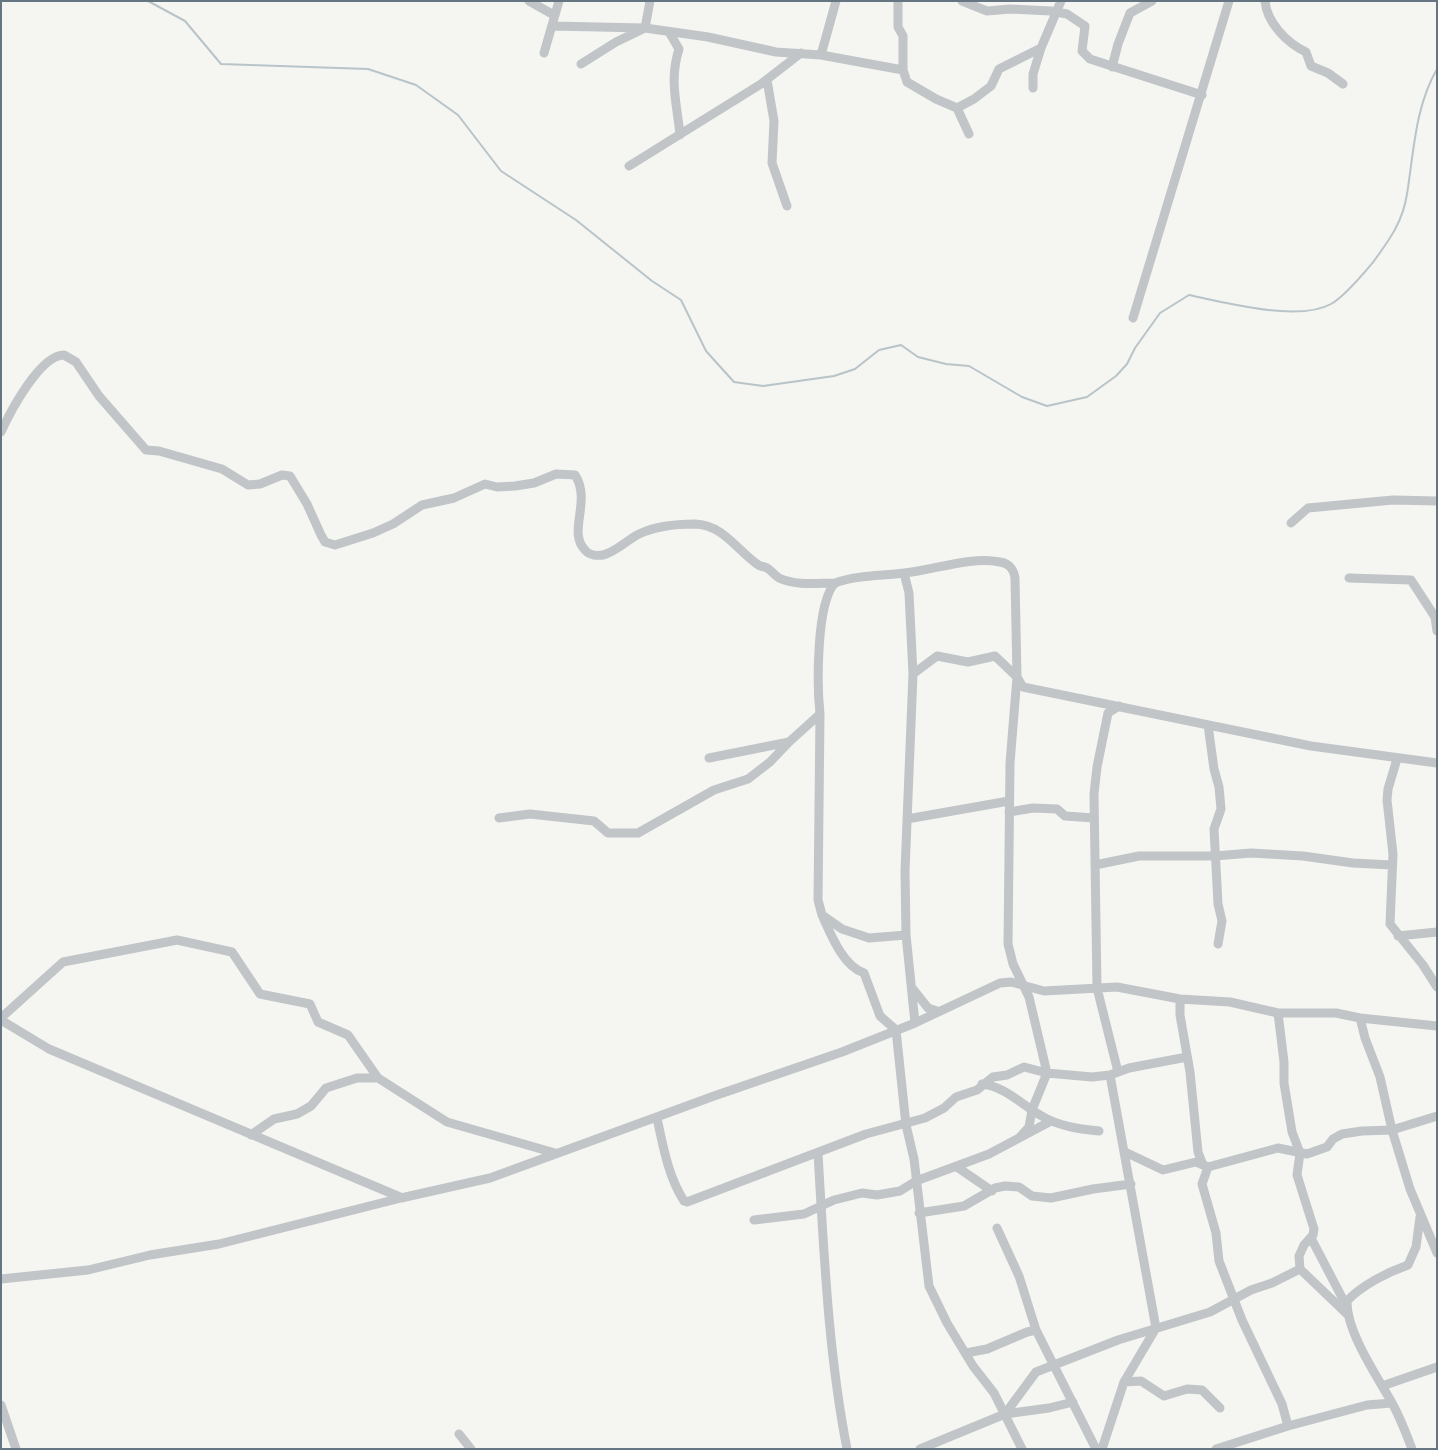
<!DOCTYPE html>
<html>
<head>
<meta charset="utf-8">
<style>
  body { margin:0 }
  #map { position:relative; width:1438px; height:1450px; overflow:hidden; background:#f5f5f2; font-family:Commissioner,sans-serif }
  canvas { display:block }
  .frame { position:absolute; inset:0; border:2px solid #657582; pointer-events:none }
</style>
</head>
<body>
<div id="map">
<canvas width="1438" height="1450"></canvas>
<div class="frame"></div>
</div>
<script>
const ctx = document.querySelector('canvas').getContext('2d');
ctx.lineJoin = 'round';
function strokePath(path, color, width, dash) { ctx.strokeStyle = color; ctx.lineWidth = width; ctx.lineCap = dash ? 'butt' : 'round'; ctx.setLineDash(dash || []); ctx.stroke(path); }
strokePath(new Path2D(`
  M148 1 185 21 221 64 368 69 416 85 458 115 501 171 576 220 652 281 681 300 706 351 734 382 763 386 834 376 855 369 879 350 901 345 918 357 946 364 969 366 1022 397 1047 406 1087 397 1116 376 1127 364 1135 348 1160 313 1189 295C1225 303 1299 322 1331 304 1345 296 1364 273 1374 261 1390 239 1403 221 1407 194 1414 151 1415 107 1437 69`), '#b8c4c8', 2);
strokePath(new Path2D(`
  M529 1 554 15
  M898 1V27L903 36V70
  M962 1 987 11 1010 9 1051 11 1067 14 1085 26 1082 51 1090 59 1202 95
  M1265 1C1267 23 1287 43 1306 52L1311 66 1328 73 1343 84
  M552 26 645 28 708 37 776 52 821 55 903 70 907 82 936 99 957 108 969 134
  M669 32 679 49C669 80 677 104 680 135
  M544 53 559 1
  M821 55 836 1
  M581 64 616 42 645 28 650 1
  M1112 67 1118 44 1130 13 1152 1
  M767 80 774 121 772 163 787 206
  M1033 88V74L1041 48
  M957 108 974 99 991 86 999 69 1041 48 1061 1
  M629 166 761 84 801 53
  M1133 318 1229 1
  M1 432C10 412 40 355 64 355L76 362 99 396 146 450 159 451 222 469 248 485 260 484 282 475 290 476 307 504 321 535 325 542 335 545 373 533 393 524 422 505 454 498 485 484 497 487 515 486 534 483 556 474 575 475C592 501 567 532 585 550 589 555 597 556 603 555 616 552 627 540 639 534 656 526 677 524 695 524 723 525 736 549 757 564 760 567 764 566 767 568 771 570 774 575 779 578 796 586 817 583 835 583
  M1291 523 1308 508 1393 500 1437 501
  M904 573 909 593 913 674 905 871 906 935 915 1023
  M1349 578 1411 580 1435 617 1437 631
  M913 674 937 656 968 662 995 656 1017 677 1023 687 1311 746 1437 763
  M820 714 818 900 822 915 842 929 869 938 906 935
  M1208 725 1214 769 1219 787 1221 809 1214 829 1218 904 1222 921 1218 944
  M709 758 789 742 820 714C817 686 816 603 835 583 857 575 881 576 904 573 935 570 970 556 1000 562 1009 563 1014 570 1015 578L1017 677 1010 763 1008 944 1013 964 1029 997 1047 1073 1032 1110 1029 1127 1020 1137
  M1397 759 1388 789 1387 800 1393 854 1390 924 1423 965 1437 987
  M1009 812 1033 808 1057 809 1065 816 1094 818
  M499 818 530 814 594 821 608 833H638L714 790 748 779 770 762 789 742
  M907 819 1009 801
  M1095 865 1139 856H1215L1251 853 1303 856 1353 863 1392 865
  M822 915C831 935 843 966 864 973L880 1016 896 1030 906 1125 914 1159 929 1286 947 1323 973 1366 994 1393 1022 1449
  M1398 936 1437 932
  M913 989 928 1008 937 1011
  M1180 999V1015L1190 1072 1198 1152 1203 1165
  M1278 1013 1284 1062V1083L1292 1132 1300 1153 1297 1175 1314 1229 1313 1235 1304 1245 1299 1256 1300 1269 1347 1314
  M1 1018 63 962 177 940 232 952 260 994 310 1004 318 1022 348 1035 378 1078
  M1360 1018 1365 1038 1380 1077 1392 1130 1410 1189 1437 1253
  M1 1020 49 1049 400 1197
  M1118 1072 1097 988 1094 794 1097 767 1108 713 1119 706
  M982 1084C1004 1086 1021 1104 1040 1115 1058 1126 1078 1129 1099 1131
  M657 1118C663 1146 668 1176 684 1201L687 1202 866 1134 925 1118 944 1108 956 1097 977 1090 993 1077 1007 1075 1024 1067 1047 1073 1092 1077 1110 1075 1129 1068 1187 1057
  M251 1135 274 1119 297 1114 311 1106 326 1088 357 1078H378L447 1122 555 1153
  M1125 1152 1163 1170 1196 1162 1208 1167 1278 1148 1307 1154 1327 1147 1333 1139 1342 1134 1362 1131 1392 1130 1437 1116
  M818 1154C824 1252 828 1352 847 1449
  M957 1167 992 1191
  M1208 1167 1202 1184 1216 1233 1219 1261 1242 1320 1282 1404 1288 1426
  M919 1213 964 1206 995 1188 1005 1186 1019 1187 1032 1196 1051 1198 1093 1189 1131 1184
  M754 1220 804 1214 834 1200 862 1193 877 1195 900 1191 916 1181 989 1154 1051 1121
  M997 1228 1019 1276 1036 1330 1096 1449
  M1311 1238 1347 1307
  M1 1279 88 1270 150 1255 219 1244 401 1198 490 1178 714 1096 842 1052 915 1023 1000 983 1011 982 1044 991 1117 987 1180 999 1230 1002 1278 1013H1336L1360 1018 1437 1026
  M966 1353 987 1349 1027 1332 1036 1330
  M1124 1382 1141 1381 1164 1396 1187 1389 1202 1390 1220 1408
  M1382 1386 1437 1367
  M1 1405 16 1449
  M1005 1414 1036 1372 1118 1340 1210 1312 1251 1290 1272 1283 1300 1269
  M459 1434 471 1449
  M920 1449 1005 1414 1049 1408 1073 1402
  M1102 1449 1124 1382 1156 1328 1110 1075
  M1216 1449 1288 1426 1367 1405 1392 1403
  M1412 1449C1406 1433 1400 1417 1392 1403 1377 1376 1346 1331 1347 1301 1362 1285 1388 1272 1408 1265L1416 1247 1420 1217`), '#c1c5c8', 9);
</script>
</body>
</html>
